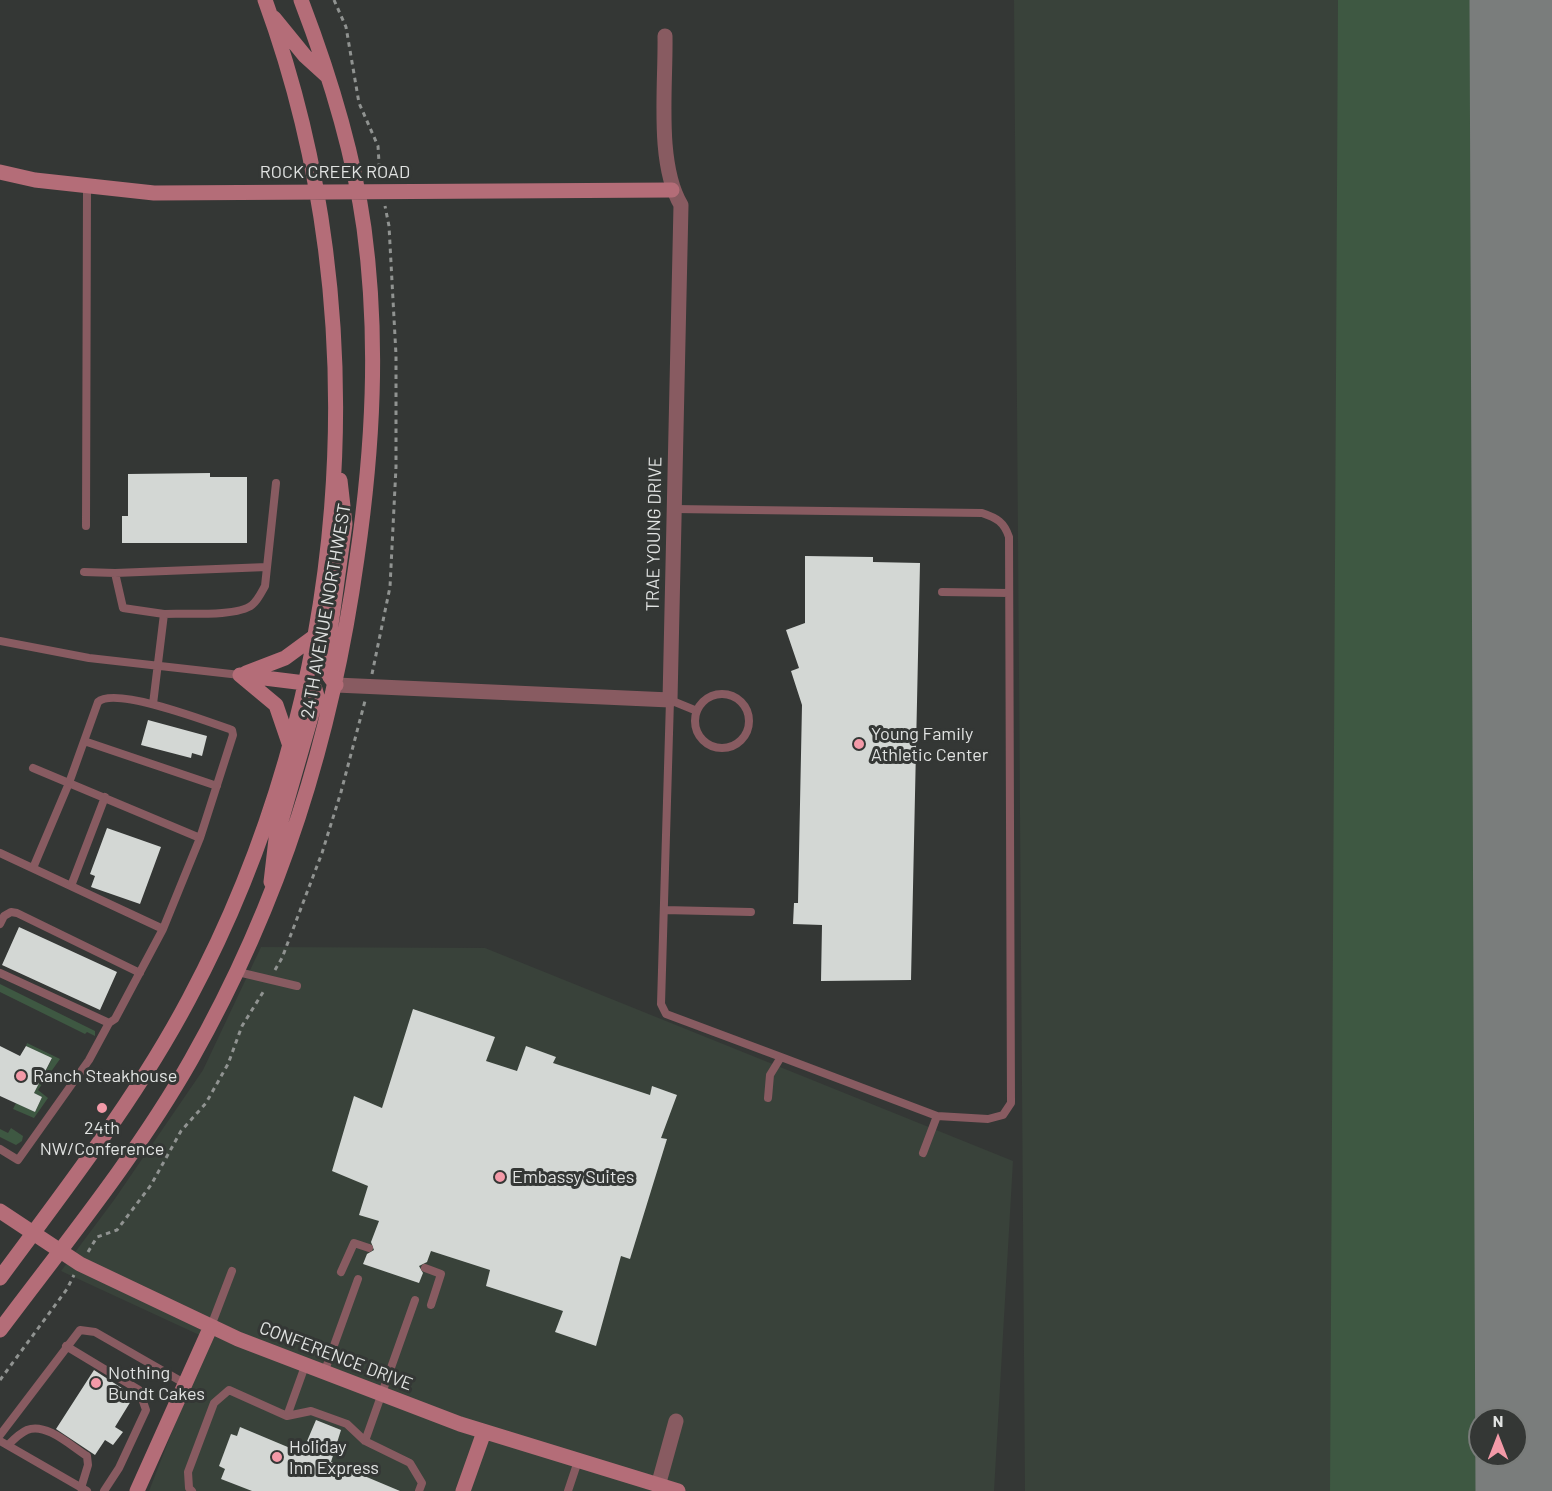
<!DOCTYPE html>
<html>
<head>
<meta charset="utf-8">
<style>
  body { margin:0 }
  #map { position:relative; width:1552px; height:1491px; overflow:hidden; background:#343735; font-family:Barlow,sans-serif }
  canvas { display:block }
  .north { position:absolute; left:1468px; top:1407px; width:60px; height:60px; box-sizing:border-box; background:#343735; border:2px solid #797c7a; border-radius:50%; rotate:0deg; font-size:16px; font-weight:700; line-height:24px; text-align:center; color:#e1e3e2 }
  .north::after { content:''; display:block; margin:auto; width:21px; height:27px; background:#f39aa8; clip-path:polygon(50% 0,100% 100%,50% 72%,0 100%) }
</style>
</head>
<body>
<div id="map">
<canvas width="1552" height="1491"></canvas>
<div class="north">N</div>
</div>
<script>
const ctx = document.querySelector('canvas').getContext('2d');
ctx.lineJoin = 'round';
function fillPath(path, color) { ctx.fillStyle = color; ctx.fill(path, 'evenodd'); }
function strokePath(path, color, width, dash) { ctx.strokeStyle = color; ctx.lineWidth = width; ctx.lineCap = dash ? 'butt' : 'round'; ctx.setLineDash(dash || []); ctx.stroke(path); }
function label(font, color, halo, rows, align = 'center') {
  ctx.font = font + ' Barlow,sans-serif'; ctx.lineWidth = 6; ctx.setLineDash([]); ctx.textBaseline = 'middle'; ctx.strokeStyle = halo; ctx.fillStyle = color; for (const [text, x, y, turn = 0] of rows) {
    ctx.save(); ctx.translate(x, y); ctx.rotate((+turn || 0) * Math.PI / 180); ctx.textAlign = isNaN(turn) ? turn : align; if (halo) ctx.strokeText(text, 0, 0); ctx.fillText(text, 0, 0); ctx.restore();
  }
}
fillPath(new Path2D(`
  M1014 0H1552V1491H1025ZM1480 1419H1516V1455H1480Z
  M261 947 485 948 1013 1161 994 1491H149L208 1339 61 1271 114 1200 203 1070Z`), '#39423a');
fillPath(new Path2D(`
  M1338 0H1482L1489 1419H1480V1455H1489V1491H1330Z
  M1549 0H1552V426L1551 425Z
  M0 984 95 1031V1036L87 1032 85 1034 0 992Z
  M27 1043 60 1059 38 1090 48 1098 34 1118 13 1109 16 1103 35 1112 42 1097 34 1093 52 1059 26 1046Z
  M11 1128 23 1136 22 1141 16 1145 0 1137V1129L8 1133Z`), '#3e5842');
strokePath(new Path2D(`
  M1521 458 1552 459
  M1526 1475 1534 1484H1552`), '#7a7d7c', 39);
strokePath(new Path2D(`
  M1519 0 1525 1491`), '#7a7d7c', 99);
fillPath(new Path2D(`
  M210 473V477H247V543H122V516H128V474Z
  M805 556 873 557V562L920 563 911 980 821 981 822 925 793 924 794 903H798L802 705 791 671 799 668 786 630 805 623Z
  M148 720 207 736 202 756 192 753 191 758 141 745Z
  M107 828 161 847 140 904 91 887 95 876 90 874Z
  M19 927 117 972 100 1010 2 965Z
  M413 1009 495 1037 486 1061 517 1071 526 1046 556 1057 553 1063 650 1095 652 1086 677 1095 661 1138 667 1139 630 1259 621 1256 596 1346 555 1332 563 1311 486 1286 490 1270 431 1251 427 1262 419 1266 423 1273 419 1283 363 1264 367 1254 374 1250 371 1242 379 1221 359 1215 368 1186 332 1171 354 1096 382 1108Z
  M0 1046 20 1056 26 1046 52 1058 34 1093 42 1097 35 1112 0 1096Z
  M94 1370 134 1396 115 1427 123 1432 113 1445 105 1440 95 1455 56 1429Z
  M316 1420 341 1430 331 1462 400 1491H252L221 1479 225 1469 219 1466 231 1434 237 1436 240 1427 302 1453Z`), '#d3d7d4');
strokePath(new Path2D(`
  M334 0 346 27 359 103 378 146 380 179
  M372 674 390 587 396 467V355L389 226 385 206
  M275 970 282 958 322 853 341 792 365 701
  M88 1252 97 1237 117 1230 151 1185 181 1131 206 1103 228 1064 242 1026 265 989
  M0 1380 67 1289 74 1275`), '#909391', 3, [4.5, 4.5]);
strokePath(new Path2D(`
  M674 509 982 513C997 518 1004 522 1009 537L1011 1103 1003 1115 988 1119 937 1116
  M86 526 87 187
  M84 572 115 573 123 608 164 614 153 704
  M115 573 267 567
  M942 592 1009 593
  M164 614C184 613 237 617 252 605 258 600 261 593 265 586L276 483
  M0 641 89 658 240 675
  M695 721a27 27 0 1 1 54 0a27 27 0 1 1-54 0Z
  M697 711 670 700 661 1004 666 1014 781 1057 770 1075 768 1098
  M84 741 217 786
  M0 853 163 929
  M33 868 69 783 98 702C115 686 209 722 232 730L233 735 200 838
  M71 886 105 797
  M664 910 751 912
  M0 924 4 916 11 912 17 913 140 973
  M238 972 297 986
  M0 973 109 1023 115 1019 163 929 200 838 33 768
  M781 1057 937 1116 923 1153
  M0 1149 18 1160 89 1060 109 1023
  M425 1268 441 1274 431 1305
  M341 1272 354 1243 369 1248
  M211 1326 232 1271
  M66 1346 139 1390 146 1410 119 1468 104 1491
  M324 1373 358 1279
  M287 1416 305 1366
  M0 1435 80 1330 95 1332 184 1383
  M0 1441 87 1491
  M365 1441 415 1300
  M8 1445C13 1440 20 1433 27 1430 46 1422 71 1446 87 1456L88 1465 81 1488
  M192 1491 189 1488 188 1472 214 1403 229 1390 287 1416 311 1411 347 1424 365 1441 410 1463 422 1483 419 1491
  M568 1491 578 1461`), '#885b61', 8);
strokePath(new Path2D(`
  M336 685 670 700 681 205C656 163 666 85 665 36
  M658 1486 676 1421`), '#885b61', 15);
strokePath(new Path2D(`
  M274 18 305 56 327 76
  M0 172 35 180 154 193 672 190
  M246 673 285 658 315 636
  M240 675 305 683 315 689 317 696 276 839 271 882
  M240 675 276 705 289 743
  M336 685 328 674 326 661 345 524 340 480
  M0 1211 80 1264 238 1339 460 1424 678 1491
  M0 1278C67 1187 136 1099 189 999 350 698 383 322 265 0
  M0 1330C66 1242 137 1155 191 1060 281 901 332 738 357 558 373 448 379 339 364 228 353 150 329 73 301 0
  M137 1491 211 1326
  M463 1491 484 1432`), '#b46d78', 15);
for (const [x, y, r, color] of [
  [859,744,6,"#f39aa8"],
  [21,1076,6,"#f39aa8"],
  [102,1108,6,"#f39aa8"],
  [500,1177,6,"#f39aa8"],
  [96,1383,6,"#f39aa8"],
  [277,1457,6,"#f39aa8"]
]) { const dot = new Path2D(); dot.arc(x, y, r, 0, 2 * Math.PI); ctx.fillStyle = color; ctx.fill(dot); strokePath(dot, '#343735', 2); }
label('18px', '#e1e3e2', '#343735', [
  ["ROCK CREEK ROAD",335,172],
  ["TRAE YOUNG DRIVE",654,534,-89],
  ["24TH AVENUE NORTHWEST",326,611,-80],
  ["CONFERENCE DRIVE",336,1356,21]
]);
label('18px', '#e1e3e2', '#343735', [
  ["Young Family",871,734],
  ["Athletic Center",871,755],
  ["Ranch Steakhouse",33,1076],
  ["24th",102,1128,"center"],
  ["NW/Conference",102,1149,"center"],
  ["Embassy Suites",512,1177],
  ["Nothing",108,1373],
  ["Bundt Cakes",108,1394],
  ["Holiday",289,1447],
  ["Inn Express",289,1468]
], 'left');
</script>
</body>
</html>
